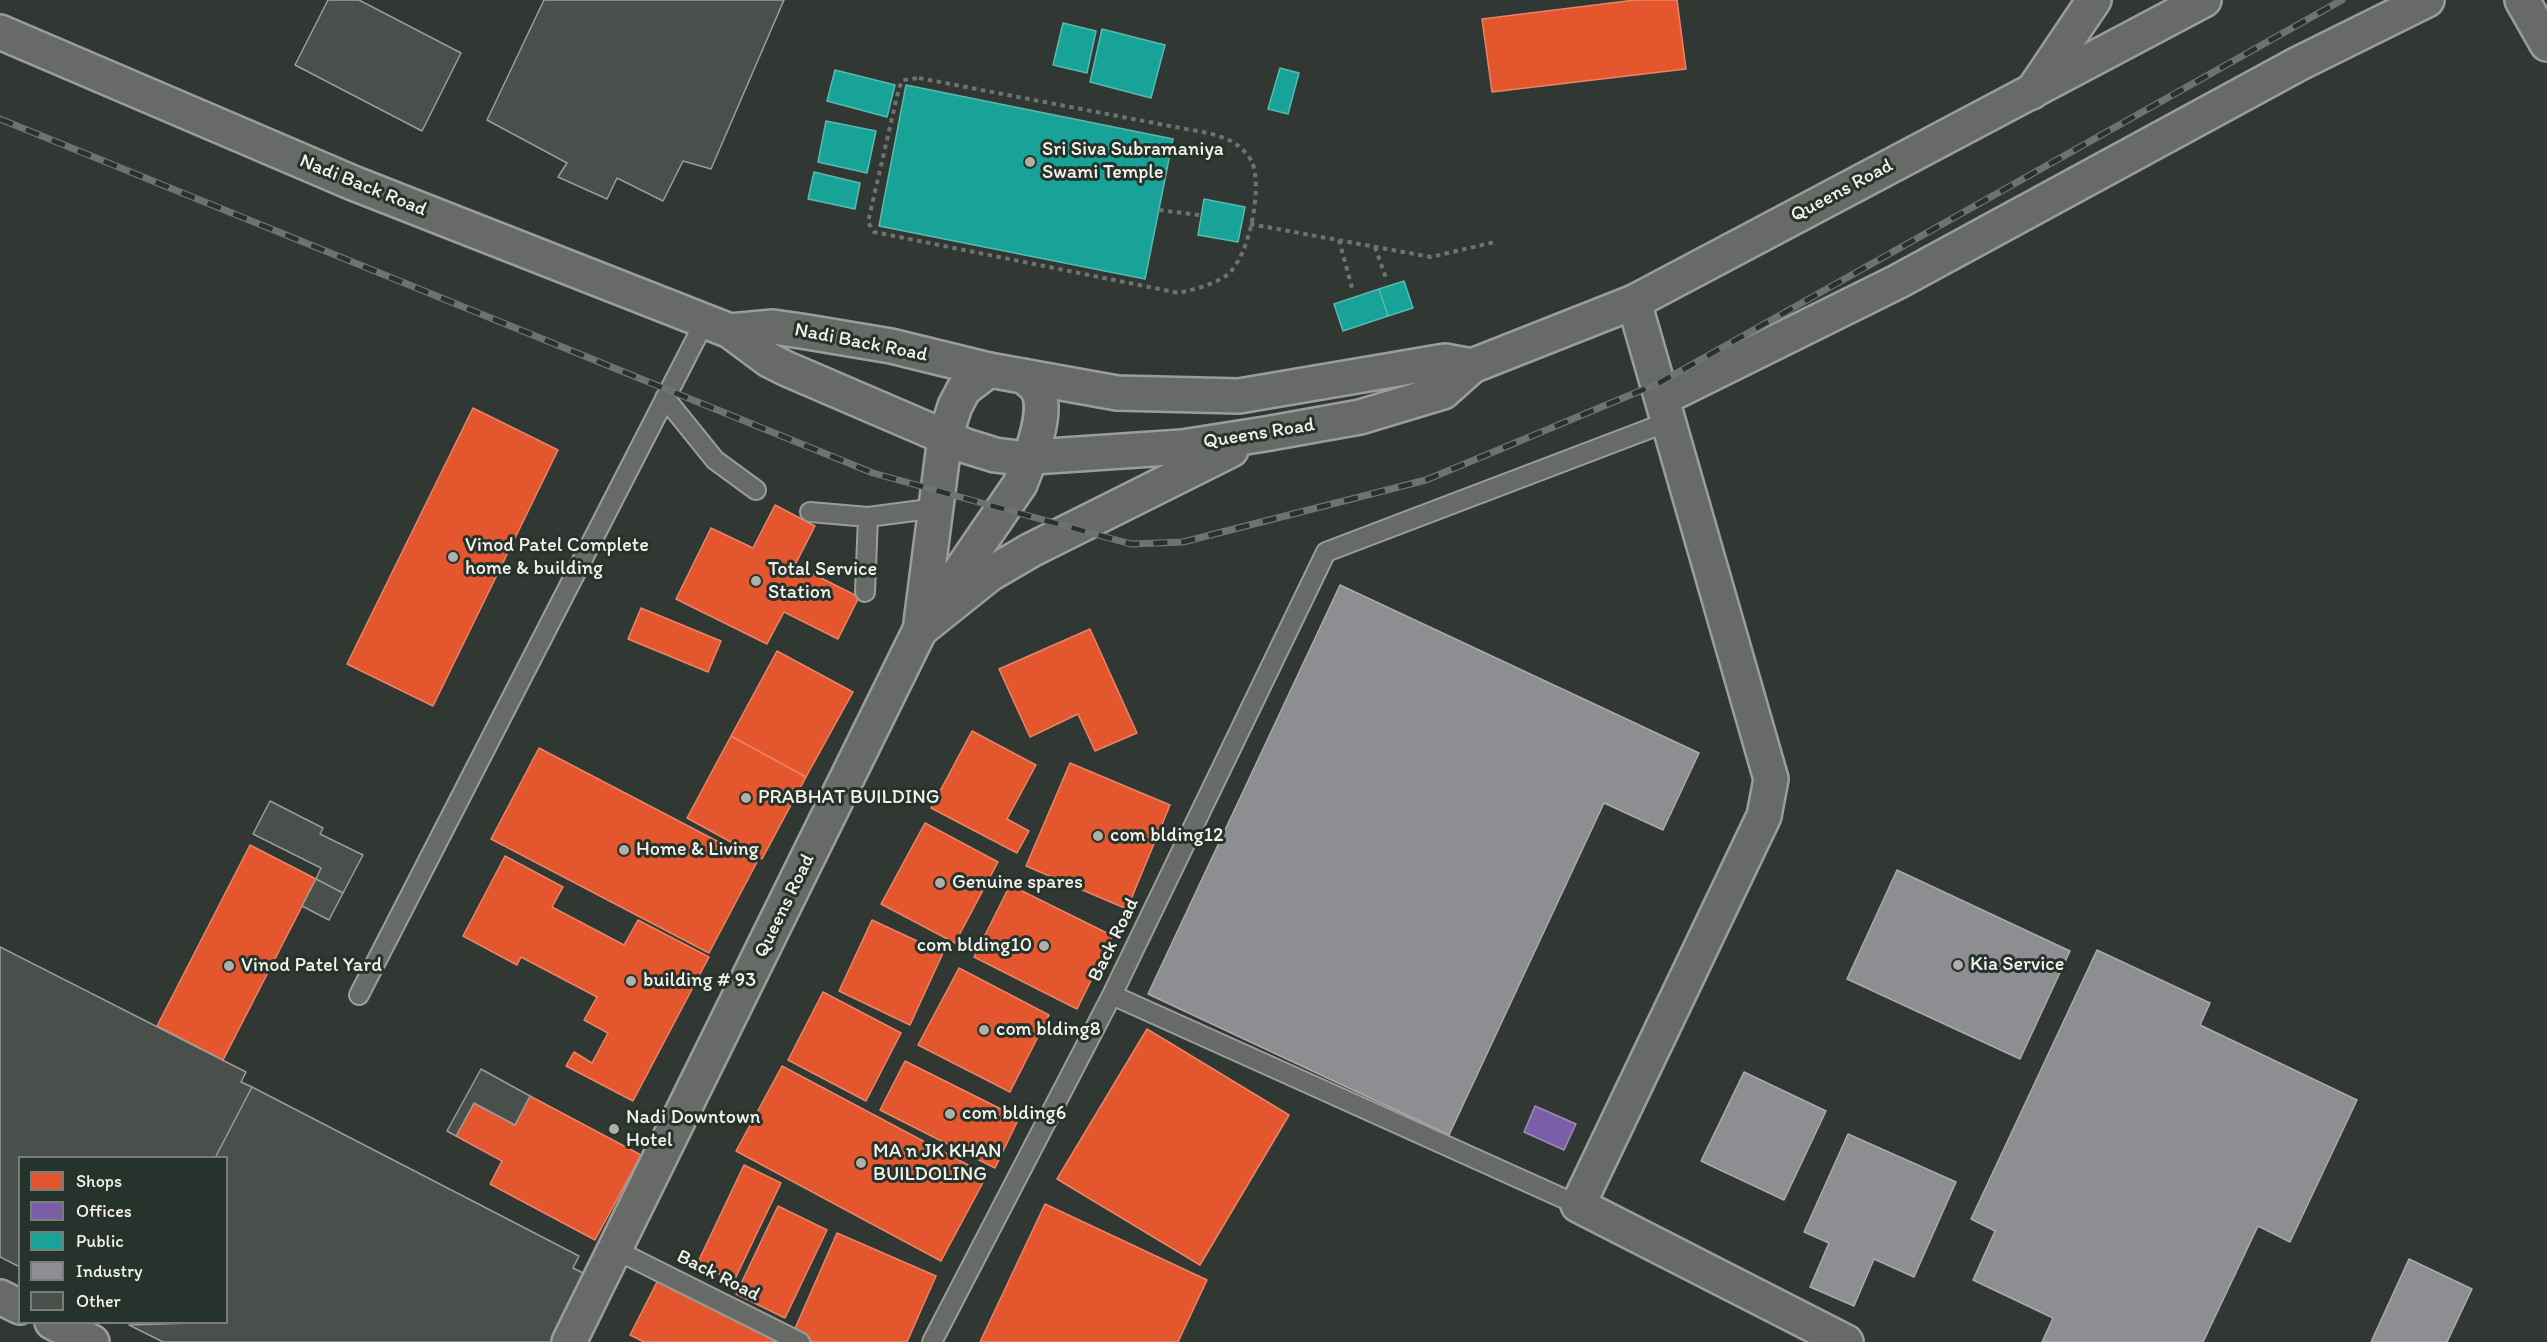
<!DOCTYPE html>
<html>
<head>
<meta charset="utf-8">
<style>
  body { margin:0 }
  #map { position:relative; width:2547px; height:1342px; overflow:hidden; background:#313834; font-family:Itim,sans-serif }
  canvas { display:block }
  .legend { position:absolute; left:18px; top:1156px; width:210px; height:168px; box-sizing:border-box; background:#26332d; border:2px solid #787f78; margin:0; padding:8px 10px; list-style:none; font-size:18px; color:#f4f1e8 }
  .legend li { display:flex; align-items:center; gap:12px; height:30px }
  .legend b { width:30px; border:2px solid #787f78 }
</style>
</head>
<body>
<div id="map">
<canvas width="2547" height="1342"></canvas>
<ul class="legend">
<li><b style="height:16px;background:#e4572e"></b>Shops</li>
<li><b style="height:16px;background:#7b5ea7"></b>Offices</li>
<li><b style="height:16px;background:#17a398"></b>Public</li>
<li><b style="height:16px;background:#8d8d92"></b>Industry</li>
<li><b style="height:16px;background:#4a4f4c"></b>Other</li>
</ul>
</div>
<script>
const ctx = document.querySelector('canvas').getContext('2d');
ctx.lineJoin = 'round';
function fillPath(path, color) { ctx.fillStyle = color; ctx.fill(path, 'evenodd'); }
function strokePath(path, color, width, dash) { ctx.strokeStyle = color; ctx.lineWidth = width; ctx.lineCap = dash ? 'butt' : 'round'; ctx.setLineDash(dash || []); ctx.stroke(path); }
function label(font, color, halo, rows, align = 'center') {
  ctx.font = font + ' Itim,sans-serif'; ctx.lineWidth = 6; ctx.setLineDash([]); ctx.textBaseline = 'middle'; ctx.strokeStyle = halo; ctx.fillStyle = color; for (const [text, x, y, turn = 0] of rows) {
    ctx.save(); ctx.translate(x, y); ctx.rotate((+turn || 0) * Math.PI / 180); ctx.textAlign = isNaN(turn) ? turn : align; if (halo) ctx.strokeText(text, 0, 0); ctx.fillText(text, 0, 0); ctx.restore();
  }
}
const shops = new Path2D(`
  M1635 0H1677L1686 69 1492 92 1482 19Z
  M473 408 558 450 433 706 347 664Z
  M775 505 815 526 795 565 859 597 838 639 784 612 767 644 676 599 711 528 753 548Z
  M641 608 721 641 708 672 628 639Z
  M1090 629 1137 733 1095 751 1078 714 1030 737 999 669Z
  M777 651 853 692 806 777 731 736Z
  M972 731 1036 765 1007 819 1029 831 1017 853 931 808Z
  M731 736 806 777 762 859 687 818Z
  M539 748 757 862 709 953 491 839Z
  M1070 763 1170 805 1127 909 1026 866Z
  M925 823 998 862 955 943 881 904Z
  M250 845 316 879 223 1060 157 1026Z
  M505 856 563 887 552 907 624 945 638 920 709 957 633 1101 566 1066 574 1052 592 1063 608 1033 584 1020 597 997 521 957 517 965 463 936Z
  M1010 885 1113 936 1077 1009 974 957Z
  M872 920 943 953 910 1025 839 991Z
  M959 968 1049 1015 1010 1092 918 1045Z
  M823 992 901 1033 866 1101 788 1060Z
  M1147 1029 1289 1115 1200 1265 1057 1179Z
  M905 1061 1019 1118 995 1168 880 1110Z
  M782 1066 987 1175 941 1261 736 1151Z
  M530 1096 641 1155 595 1240 490 1184 502 1161 456 1136 474 1103 515 1125Z
  M744 1165 781 1183 734 1281 697 1264Z
  M1045 1204 1207 1280 1178 1342H980Z
  M778 1206 827 1230 785 1318 736 1294Z
  M837 1233 936 1276 907 1342H813L793 1333Z
  M659 1278 778 1339 776 1342H644L630 1335Z`);
fillPath(shops, '#e4572e');
strokePath(shops, '#e98566', 1.5);
const offices = new Path2D(`
  M1535 1106 1576 1124 1564 1150 1524 1132Z`);
fillPath(offices, '#7b5ea7');
strokePath(offices, '#9f8aba', 1.5);
const public = new Path2D(`
  M1063 23 1096 31 1087 73 1053 65Z
  M1102 29 1165 45 1151 98 1090 82Z
  M1280 68 1299 73 1288 114 1268 109Z
  M835 70 895 85 887 117 827 101Z
  M906 85 1173 139 1145 279 879 226Z
  M826 121 876 131 867 173 818 162Z
  M814 172 860 183 855 209 808 199Z
  M1204 199 1245 207 1238 242 1198 235Z
  M1404 281 1413 308 1388 316 1379 289Z
  M1379 289 1388 316 1343 331 1334 304Z`);
fillPath(public, '#17a398');
strokePath(public, '#59bab0', 1.5);
const industry = new Path2D(`
  M1340 585 1699 753 1663 830 1604 803 1449 1135 1148 994Z
  M1897 870 2070 951 2020 1059 1847 979Z
  M2097 950 2210 1003 2200 1025 2357 1100 2290 1242 2258 1226 2203 1342H2042L2053 1318 1973 1280 1995 1231 1971 1219Z
  M1744 1072 1826 1111 1784 1200 1701 1161Z
  M1848 1134 1956 1182 1914 1277 1874 1259 1854 1306 1810 1287 1829 1243 1804 1232Z
  M2409 1259 2472 1289 2447 1342H2371Z`);
fillPath(industry, '#8d8d92');
strokePath(industry, '#acabac', 1.5);
const building = new Path2D(`
  M328 0H359L461 53 422 131 295 65Z
  M544 0H784L711 169 683 161 663 201 617 178 607 199 558 177 567 163 487 120Z
  M270 801 323 828 320 834 363 855 343 893 316 879 321 868 253 834Z
  M316 879 343 893 329 920 302 906Z
  M0 947 246 1072 241 1082 252 1087 215 1158H20V1267L0 1257Z
  M481 1069 530 1096 515 1125 474 1103 456 1136 447 1131Z
  M252 1087 579 1256 573 1268 593 1278 560 1342H163L129 1325 226 1322V1158H215Z`);
fillPath(building, '#4a4f4c');
strokePath(building, '#9a9d99', 1.5);
const service = new Path2D(`
  M665 398 715 460 756 490
  M810 512 868 517 937 508
  M865 592 868 517
  M359 995 705 321
  M1112 995 1578 1205
  M616 1250 800 1342
  M932 1342 1112 995 1326 552 1670 421`);
const minor = new Path2D(`
  M2522 0 2547 44
  M1634 302 1771 779 1764 816 1578 1205 1846 1342
  M1663 398 1897 282 2298 64 2427 0
  M0 1297 20 1307
  M52 1322 92 1342`);
const tertiary = new Path2D(`
  M2032 92 2094 0`);
const primary = new Path2D(`
  M921 623 945 437 955 406 964 389 989 370
  M569 1342 920 630 1020 484C1029 462 1050 410 1037 389 1034 384 1028 380 1023 376`);
const trunk = new Path2D(`
  M0 32 353 183 730 331 769 360 787 369 966 446 995 455 1019 458 1182 447 1265 434 1360 417 1443 392 1472 366 1634 302 2204 0
  M730 331 773 327 801 331 891 346 989 370 1117 393 1239 396 1445 361 1472 366
  M920 630 990 574 1031 550 1231 450`);
strokePath(service, '#9a9d99', 22);
strokePath(minor, '#9a9d99', 38);
strokePath(tertiary, '#9a9d99', 38);
strokePath(primary, '#9a9d99', 38);
strokePath(trunk, '#9a9d99', 38);
strokePath(new Path2D(`
  M919 78 1175 127C1195 131 1221 133 1237 145 1242 148 1250 157 1252 162 1263 188 1249 258 1227 275 1213 285 1195 289 1179 293L874 232 868 222 899 88 903 80Z
  M1159 210 1199 215
  M1250 224 1431 257 1495 242
  M1339 240 1352 288
  M1375 247 1387 281`), '#6f7370', 4, [4.5, 4.5]);
strokePath(service, '#676a66', 18);
strokePath(minor, '#676a66', 33);
strokePath(tertiary, '#676a66', 33);
strokePath(primary, '#676a66', 33);
strokePath(trunk, '#676a66', 33);
const rail = new Path2D(`
  M0 119 873 473 1131 544 1183 542 1426 480 1659 383 2342 0`);
strokePath(rail, '#6f7370', 7);
strokePath(rail, '#26332d', 4.5, [14]);
for (const [x, y, r, color] of [
  [1030,162,6,"#b0b0a9"],
  [453,557,6,"#b0b0a9"],
  [756,581,6,"#b0b0a9"],
  [746,798,6,"#b0b0a9"],
  [1098,836,6,"#b0b0a9"],
  [624,850,6,"#b0b0a9"],
  [940,883,6,"#b0b0a9"],
  [1044,946,6,"#b0b0a9"],
  [1958,965,6,"#b0b0a9"],
  [229,966,6,"#b0b0a9"],
  [631,981,6,"#b0b0a9"],
  [984,1030,6,"#b0b0a9"],
  [950,1114,6,"#b0b0a9"],
  [614,1129,6,"#b0b0a9"],
  [861,1163,6,"#b0b0a9"]
]) { const dot = new Path2D(); dot.arc(x, y, r, 0, 2 * Math.PI); ctx.fillStyle = color; ctx.fill(dot); strokePath(dot, '#26332d', 2); }
label('20px', '#f4f1e8', '#26332d', [
  ["Sri Siva Subramaniya",1042,150],
  ["Swami Temple",1042,173],
  ["Vinod Patel Complete",465,546],
  ["home & building",465,569],
  ["Total Service",768,570],
  ["Station",768,593],
  ["PRABHAT BUILDING",758,798],
  ["com blding12",1110,836],
  ["Home & Living",636,850],
  ["Genuine spares",952,883],
  ["com blding10",1032,946,"right"],
  ["Kia Service",1970,965],
  ["Vinod Patel Yard",241,966],
  ["building # 93",643,981],
  ["com blding8",996,1030],
  ["com blding6",962,1114],
  ["Nadi Downtown",626,1118],
  ["Hotel",626,1141],
  ["MA n JK KHAN",873,1152],
  ["BUILDOLING",873,1175]
], 'left');
label('20px', '#f4f1e8', '#26332d', [
  ["Nadi Back Road",363,186,22],
  ["Queens Road",1842,191,-28],
  ["Nadi Back Road",861,343,11],
  ["Queens Road",1259,434,-9],
  ["Queens Road",785,906,-64],
  ["Back Road",1114,940,-64],
  ["Back Road",718,1276,27]
]);
</script>
</body>
</html>
